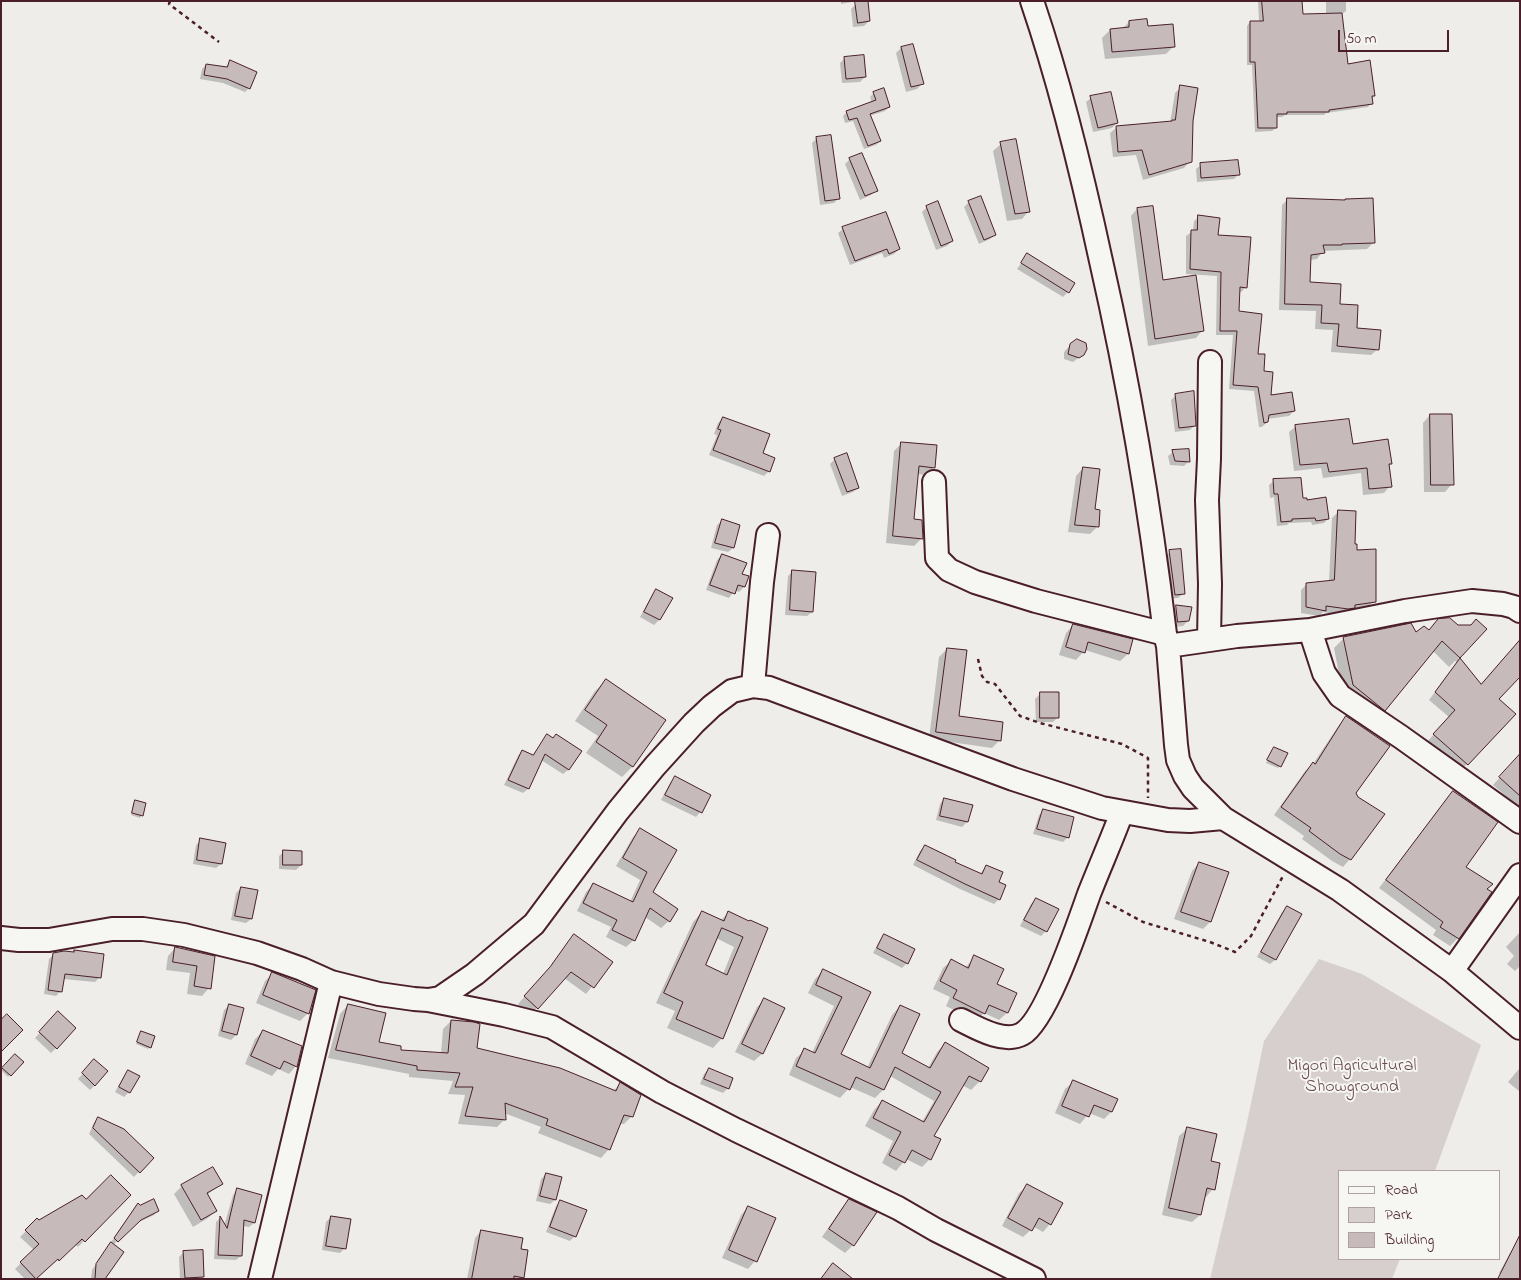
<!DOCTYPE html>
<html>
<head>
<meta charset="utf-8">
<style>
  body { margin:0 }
  #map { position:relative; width:1521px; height:1280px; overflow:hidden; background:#efedea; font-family:"Indie Flower",sans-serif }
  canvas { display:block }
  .frame { position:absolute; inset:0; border:2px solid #4a1f2b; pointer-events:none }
  .legend { position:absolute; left:1338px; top:1170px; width:162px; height:90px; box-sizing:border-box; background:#f6f6f2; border:1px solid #b1a0a2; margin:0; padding:6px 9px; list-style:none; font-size:15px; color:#4a1f2b }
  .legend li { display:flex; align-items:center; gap:10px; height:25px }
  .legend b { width:25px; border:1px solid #b1a0a2 }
  .scale { position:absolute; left:1338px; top:30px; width:111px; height:22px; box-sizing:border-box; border:2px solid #4a1f2b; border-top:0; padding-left:6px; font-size:15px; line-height:18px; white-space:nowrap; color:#4a1f2b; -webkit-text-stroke:4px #f6f6f2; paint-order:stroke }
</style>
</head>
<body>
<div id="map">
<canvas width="1521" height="1280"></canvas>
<div class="frame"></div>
<ul class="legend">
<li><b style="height:6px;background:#f6f6f2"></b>Road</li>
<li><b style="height:14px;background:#d7cfce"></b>Park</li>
<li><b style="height:14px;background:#c6babb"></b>Building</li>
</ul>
<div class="scale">50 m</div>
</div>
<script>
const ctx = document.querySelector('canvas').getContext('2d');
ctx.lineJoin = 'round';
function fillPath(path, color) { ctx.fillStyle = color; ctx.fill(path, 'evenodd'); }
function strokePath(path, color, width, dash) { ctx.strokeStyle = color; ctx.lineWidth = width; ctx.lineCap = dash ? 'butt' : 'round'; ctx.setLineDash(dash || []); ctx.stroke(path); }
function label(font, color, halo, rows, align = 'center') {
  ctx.font = font + ' "Indie Flower",sans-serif'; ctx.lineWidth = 4; ctx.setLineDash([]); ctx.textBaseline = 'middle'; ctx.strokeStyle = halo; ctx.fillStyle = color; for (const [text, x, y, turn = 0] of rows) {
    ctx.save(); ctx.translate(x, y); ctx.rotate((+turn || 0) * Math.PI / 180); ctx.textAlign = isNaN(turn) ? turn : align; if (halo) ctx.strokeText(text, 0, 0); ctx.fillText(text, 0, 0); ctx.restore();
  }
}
fillPath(new Path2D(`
  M1319 959 1362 974 1481 1045 1435 1171H1340V1259H1400L1392 1279H1210L1246 1127 1264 1041Z`), '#d7cfce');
fillPath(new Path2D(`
  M841 1H857L841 4Z
  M1258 1H1301L1302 15 1326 14V1H1346V11L1341 15 1346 65 1374 96 1371 99V103L1368 107 1326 113 1324 115H1285L1282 117H1276V128L1272 131 1255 132 1252 65H1247V26L1250 22H1259Z
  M856 4 869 21 864 26 853 27 851 9Z
  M1129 22 1147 28 1174 46 1166 54 1105 59 1102 38 1110 30 1122 29Z
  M912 45 922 84 917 89 906 92 896 53 901 48Z
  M845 58 865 77 860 82 842 83 840 63Z
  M230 62 249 88 245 92 223 83 200 79 202 69 206 65 225 68Z
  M1181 87 1190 161 1184 168 1143 180 1136 155 1113 157 1110 133 1117 127 1170 123 1175 93Z
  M874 93 889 107 885 111 869 116 880 141 876 145 864 149 853 121 845 123 843 116 847 112 872 103 870 97Z
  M1091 98 1117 123 1112 128 1093 132 1086 102Z
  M817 138 839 198 834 203 820 205 812 143Z
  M1001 144 1029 211 1022 219 1007 221 993 151Z
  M850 159 876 190 871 195 860 200 845 164Z
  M1201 165 1238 175 1234 179 1197 182 1196 169Z
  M1288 199 1374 242 1367 249 1323 251 1317 259 1310 260 1309 283 1338 305 1355 329 1378 349 1371 355 1331 352 1333 330 1315 329 1316 311 1279 310 1282 205Z
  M969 202 995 234 990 239 979 244 964 207Z
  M927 207 952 241 947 246 936 250 922 212Z
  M1137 209 1162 281 1202 331 1196 338 1148 346 1131 216Z
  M1199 217 1217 236 1246 287 1241 292H1238V313L1256 355 1269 396 1294 411 1289 416 1267 419V422L1262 427H1259L1254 391 1229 389 1233 335H1216L1217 276 1186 274V236L1193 231 1194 221Z
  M853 225 899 249 894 254 884 258 882 253 850 265 838 233 843 229Z
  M1027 255 1068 292 1063 297 1017 269Z
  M1073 342 1083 354 1073 362 1064 359V352Z
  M1176 395 1195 425 1190 430 1175 432 1171 400Z
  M1430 415 1452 484 1445 492H1424L1423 423Z
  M723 418 761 454 769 471 764 476 709 455 717 435 714 434 718 423Z
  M1296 426 1352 446 1390 464 1388 466 1390 486 1384 493 1363 495 1361 473 1323 478 1321 468 1294 471 1289 432Z
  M902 443 934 467 926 475 917 474 912 520 922 538 914 546 886 543 894 451Z
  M1173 452 1189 461 1184 466 1170 465 1168 456Z
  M835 459 858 488 853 492 842 496 830 464Z
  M1083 468 1098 526 1090 534 1068 532 1076 476Z
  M1274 481 1301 499 1328 519 1324 523 1312 525 1311 522 1289 523 1287 525 1277 526 1274 497 1270 498 1269 485Z
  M1338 512 1354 545 1374 601 1368 607 1350 610 1347 613 1341 615 1323 612 1319 616 1301 613V590L1307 584 1329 582 1332 518Z
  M722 521 739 526 733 548 728 552 711 548 717 525Z
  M1170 552 1183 594 1178 598 1170 599 1165 556Z
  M722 555 741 575 747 577 744 587 739 592 735 590 729 598 706 590 717 560Z
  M793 571 812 612 807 616 785 615 788 576Z
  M657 591 671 598 659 620 654 625 640 617 652 595Z
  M1177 607 1188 621 1183 626 1174 627 1172 611Z
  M1073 625 1128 654 1120 661 1085 650 1076 660 1059 655 1066 633Z
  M1457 627 1485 629 1458 658 1481 685 1515 715 1460 771 1427 742 1449 717 1429 700 1457 662 1455 661 1449 667 1432 650 1375 720 1343 695 1334 648 1344 638 1415 633Z
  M947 649 958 717 1000 740 992 748 929 739 939 657Z
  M606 681 664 720 632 767 622 777 586 753 598 736 575 721 595 691Z
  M1040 694 1058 717 1053 722H1036L1035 699Z
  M1346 718 1354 793 1350 859 1343 867 1332 861 1302 839 1304 836 1274 815 1305 771 1313 764 1339 725Z
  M547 735 580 751 568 770 563 774 541 760 528 789 523 793 504 785 518 756 522 751 532 756Z
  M1272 750 1280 766 1278 768 1266 763Z
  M1520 755V808L1493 785Z
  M675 778 700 812 696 817 661 800 670 783Z
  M1454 793 1464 867 1490 892 1458 938 1450 946 1433 935 1436 930 1379 888 1446 800Z
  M944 799 967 822 962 827 936 820 940 804Z
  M135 802 142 815 140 818 131 815 133 804Z
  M1044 810 1068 837 1063 842 1033 834 1039 815Z
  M640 830 651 892 669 921 661 928 645 917 634 940 626 947 606 937 611 927 577 911 586 892 593 885 630 902 640 880 616 866 633 837Z
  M201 840 221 864 216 868 193 864 196 845Z
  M925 847 953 863 980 874 986 866 997 883 999 899 994 904 960 889 913 865 920 851Z
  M284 852 301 865 296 870 279 869V856Z
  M1199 863 1210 922 1203 929 1174 919 1192 871Z
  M241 888 251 919 246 923 231 920 236 893Z
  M1036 899 1046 931 1041 936 1020 926 1031 904Z
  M1287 907 1300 914 1275 960 1270 964 1257 957 1282 912Z
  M702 912 720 921 728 913 749 923 722 1038 713 1048 667 1028 675 1011 656 1003 693 922ZM716 938 734 947 723 974 704 966Z
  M1520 932V966L1515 971 1507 964 1514 956 1506 947Z
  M885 935 907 963 902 968 873 953 880 940Z
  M574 936 611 963 586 994 564 978 530 1015 518 1004 543 976Z
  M175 948 214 957 209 988 202 996 187 994 190 973 166 970 168 956Z
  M74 952 100 977 95 982 63 979 61 991 56 996 44 994 49 959 54 954 73 953Z
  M975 957 995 984 1016 994 1007 1013 999 1020 984 1013 976 1021 946 1006 950 997 933 989 943 968 951 961 965 968Z
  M823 971 869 992 840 1055 867 1068 892 1015 900 1006V1053L928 1068 937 1052 945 1044 987 1068 980 1081 971 1090 962 1085 932 1136 930 1159 922 1167 906 1159 896 1171 882 1163 893 1141 865 1126 874 1110 882 1101 922 1122 934 1101 890 1076 883 1090 875 1098 850 1087 840 1098 789 1075 796 1058 805 1050 812 1053 834 1006 808 993 815 979Z
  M272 974 308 1013 300 1021 256 1003 265 981Z
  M764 1000 783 1008 762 1054 754 1061 735 1052 757 1007Z
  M348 1005 378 1043 399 1051 441 1054 443 1029 451 1021 476 1049 613 1091 620 1084 632 1116 624 1124H619L609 1149 601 1158 538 1133 541 1127 504 1113 505 1119 497 1127 458 1124 465 1095 448 1094 453 1081 409 1077V1074L328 1058 340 1014Z
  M229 1006 236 1035 231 1040 218 1036 224 1010Z
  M53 1018 56 1048 51 1053 35 1038Z
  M263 1031 296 1066 289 1074 278 1069 272 1076 245 1064 255 1039Z
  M142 1032 150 1047 148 1049 136 1044Z
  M15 1056 22 1062 8 1077 1 1070Z
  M90 1066 95 1085 90 1090 78 1079Z
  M709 1069 728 1088 723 1093 700 1084 704 1074Z
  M1519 1069H1520V1092L1508 1082Z
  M129 1071V1092L124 1097 115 1092 124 1076Z
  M1073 1082 1111 1112 1104 1119 1089 1113 1080 1124 1055 1113 1065 1089Z
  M99 1118 152 1158 134 1177 89 1134 94 1123Z
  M1187 1129 1209 1162 1213 1189 1206 1197 1204 1196 1200 1215 1192 1222 1162 1215 1179 1136Z
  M546 1174 555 1200 550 1204 536 1201 541 1179Z
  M221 1184 207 1195 216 1211 208 1218 193 1227 174 1194 182 1186Z
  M1027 1186 1050 1224 1043 1232 1034 1227 1023 1237 1002 1226 1019 1193Z
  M237 1190 254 1223 249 1227 243 1226 241 1256 236 1260 214 1259 216 1222 220 1218 224 1226 233 1195Z
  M129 1195 78 1247 75 1244 36 1279H25L15 1269 34 1250 20 1237 37 1220 38 1221 86 1201Z
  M850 1201 853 1245 845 1253 822 1237 842 1208Z
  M561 1202 575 1236 570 1241 546 1232 556 1206Z
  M748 1207 774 1219 755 1261 748 1269 722 1258 741 1215Z
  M134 1209 158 1210 154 1215 135 1224 113 1245 104 1279H91L92 1270Z
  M331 1217 345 1248 340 1253 322 1250 326 1222Z
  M481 1231 520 1250 522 1277 521 1279H467L475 1238Z
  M1514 1248 1510 1279 1499 1273 1510 1253Z
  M184 1252 203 1276 200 1279H180L179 1257Z`), '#0003');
const building = new Path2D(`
  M855 1H868L870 21 858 23Z
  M1262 1H1302L1303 14 1342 13 1348 64 1370 60 1375 96H1372L1373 104 1329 110V112H1287V114H1277V128H1258L1255 62H1250V21H1263Z
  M1147 19 1148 26 1173 24 1175 47 1112 52 1110 29 1129 27V21Z
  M913 44 924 84 911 87 901 47Z
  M864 55 866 77 846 79 844 57Z
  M230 60 257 72 250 89 227 79 204 75 206 64 227 67Z
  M1180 85 1198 88 1193 121 1192 162 1149 175 1142 150 1118 152 1116 126 1172 121V120H1175Z
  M884 88 890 107 870 114 881 141 868 146 857 118 849 120 846 111 876 100 873 92Z
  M1111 92 1118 123 1098 128 1090 96Z
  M831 135 840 199 825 201 816 137Z
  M1016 139 1030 212 1015 214 1000 142Z
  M862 153 878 191 865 196 849 158Z
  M1238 160 1240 175 1201 178 1200 163Z
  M981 196 996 235 984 240 968 201Z
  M1287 198 1345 200V199L1373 198 1375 243 1342 244V245H1323L1325 253 1311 255 1310 282 1341 284 1340 304 1358 305 1357 328 1381 330 1379 350 1337 346 1339 324 1321 323 1322 305 1285 304Z
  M938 201 953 241 941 246 926 206Z
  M1153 206 1163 280 1196 275 1204 331 1155 339 1137 208Z
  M886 212 900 249 889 254 887 249 855 261 842 227Z
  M1198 215 1220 218 1218 235 1251 237 1247 288 1240 287 1239 311 1262 314 1258 354H1265L1264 371 1273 372 1271 395 1292 392 1295 411 1269 415 1268 422 1264 423 1258 387 1233 385 1237 331H1220L1221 272 1190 269 1191 230H1197Z
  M1027 253 1075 283 1069 293 1021 263Z
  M1077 339 1086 343 1087 349 1084 355 1079 358 1068 354 1070 344Z
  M1194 391 1196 426 1179 428 1175 394Z
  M1430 414H1452L1454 485H1431Z
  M723 417 770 434 763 453 775 458 770 472 713 450 721 430 718 429Z
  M1349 419 1353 444 1388 439 1392 464H1389L1392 487 1369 489 1367 468 1329 472 1327 463 1300 465 1295 425Z
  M901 442 937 445 935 468 919 466 914 519 922 520 923 539 893 536Z
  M1189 449 1190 462 1175 461 1172 450Z
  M847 453 859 488 847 492 834 458Z
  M1083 467 1100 469 1095 509 1100 510 1099 527 1075 525Z
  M1301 478 1303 498H1307V500L1326 497 1329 519 1316 521 1315 518 1292 519V521L1281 522 1278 494H1274L1273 479Z
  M1338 510 1356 511 1355 544H1357V550L1376 549V602L1355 605V608L1348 609 1326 606V611L1306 607V583L1334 580Z
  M722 519 740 525 734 548 715 543Z
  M1181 549 1185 594 1175 595 1169 550Z
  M722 554 747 563 742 574 749 576 745 587 738 585 735 594 710 585Z
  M792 570 816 572 813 612 790 610Z
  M656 589 673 598 660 620 644 612Z
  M1176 605 1192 607 1189 621 1178 622Z
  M1450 618 1458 625H1471L1476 619 1487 629 1460 658 1442 641 1385 711 1353 685 1343 637 1411 623 1416 632 1424 626 1429 630 1438 619Z
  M1073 624 1133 639 1129 654 1088 642 1085 653 1066 647Z
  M1520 640V677L1499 699 1516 714 1468 765 1433 734 1455 710 1435 692 1460 658 1481 684Z
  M947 648 967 650 959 716 1003 722 1001 741 936 732Z
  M606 679 666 720 633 767 596 742 607 725 585 710Z
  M1040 692H1059V718H1040Z
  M1346 716 1390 746 1356 793 1358 797 1385 814 1351 860 1340 854 1309 831 1311 828 1281 807 1313 762 1315 764Z
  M547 734 553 738 556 734 582 751 569 770 545 754 529 789 508 780 522 750 533 755Z
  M1274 747 1288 753 1281 767 1267 760Z
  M1520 754V796L1499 777Z
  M675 776 711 795 702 813 665 795Z
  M1453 791 1498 822 1466 867 1493 884 1487 889 1492 892 1459 939 1440 927 1443 922 1386 880Z
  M944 798 973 805 968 822 940 816Z
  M135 800 146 803 143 816 132 813Z
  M1043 809 1074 817 1069 838 1037 829Z
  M640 828 677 850 653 892 678 909 670 922 650 908 635 941 612 930 617 920 583 903 593 883 633 902 647 872 623 858Z
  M200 838 226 843 222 864 197 860Z
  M925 845 956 860 955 862 982 874 986 865 1003 872 999 882 1006 885 1000 900 965 884 917 860Z
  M283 850 302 851V865H283Z
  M1199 862 1229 872 1211 922 1181 912Z
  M241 887 258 890 252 919 235 916Z
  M1036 898 1059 909 1047 932 1024 920Z
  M1287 906 1302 914 1276 960 1261 952Z
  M702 911 724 921 728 911 749 921 750 920 768 928 723 1039 676 1019 683 1002 664 993ZM722 928 743 937 727 975 706 965Z
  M574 934 613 962 594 988 571 972 538 1009 524 996 550 967Z
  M884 934 915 949 908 964 877 948Z
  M175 947 215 956 211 989 194 986 197 966 173 962Z
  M74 950 104 954 101 978 65 974 62 992 48 990 53 953 64 951 74 952Z
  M974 955 1004 969 997 984 1017 993 1008 1013 989 1005 985 1014 953 998 957 990 940 981 951 959 968 968Z
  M823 969 871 992 841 1054 870 1068 900 1005 920 1014 902 1053 930 1068 945 1042 989 1068 981 1082 969 1076 934 1136 941 1139 931 1160 912 1150 905 1163 889 1155 901 1132 873 1118 882 1100 924 1122 941 1092 895 1067 884 1090 856 1077 850 1090 796 1066 804 1048 815 1053 842 997 816 985Z
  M272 972 316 990 309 1014 263 995Z
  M764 998 785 1008 763 1054 742 1044Z
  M229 1004 244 1008 237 1035 222 1031Z
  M348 1004 386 1013 379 1042 401 1046V1050L448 1053 451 1020 474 1022 480 1024 477 1048 560 1068 616 1091 620 1082 641 1095 633 1117 624 1115 610 1150 546 1125 548 1119 505 1103 506 1120 465 1116 473 1087H455L460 1073 417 1070V1066L336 1050Z
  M58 1011 76 1028 57 1049 39 1032Z
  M7 1014 23 1030 1 1052V1020Z
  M263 1030 302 1046 297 1067 284 1061 280 1069 251 1056Z
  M141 1031 155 1036 151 1048 137 1042Z
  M15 1054 24 1062 11 1076 2 1068Z
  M94 1059 108 1071 95 1086 82 1073Z
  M709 1068 733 1078 729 1089 704 1079Z
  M128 1070 140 1076 130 1093 119 1087Z
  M1073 1080 1118 1099 1112 1112 1094 1105 1089 1117 1062 1106Z
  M98 1117 124 1129 154 1158 140 1173 93 1128Z
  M1187 1127 1217 1134 1211 1161 1220 1163 1215 1190 1207 1188 1201 1215 1169 1208Z
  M213 1167 223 1184 207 1193 217 1211 201 1220 181 1185Z
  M546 1173 562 1177 556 1200 540 1196Z
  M111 1175 131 1195 85 1242 82 1239 59 1261 58 1259 36 1279 20 1262 39 1244 25 1230 37 1218 39 1220 82 1195 86 1199Z
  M1027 1184 1063 1203 1051 1225 1039 1218 1032 1231 1008 1218Z
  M237 1188 262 1195 255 1223 244 1220 242 1256 218 1255 220 1216 227 1228Z
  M154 1199 159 1211 141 1220 118 1242 114 1238 138 1203 140 1205Z
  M849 1199 877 1212 854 1246 829 1229Z
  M560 1200 587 1210 576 1237 550 1227Z
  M748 1206 776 1218 757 1262 729 1250Z
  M331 1216 351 1219 346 1249 326 1246Z
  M481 1230 523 1238 521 1249 528 1250 524 1278 514 1276V1279H472Z
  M1520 1235V1279H1498Z
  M111 1242 124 1252 105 1279H95L96 1264Z
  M203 1250 204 1277 185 1278 183 1251Z
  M833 1263 853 1279H821Z`);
fillPath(building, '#c6babb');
strokePath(building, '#4a1f2b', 1);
const minor = new Path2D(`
  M1032 1C1061 86 1082 173 1101 261 1129 384 1150 508 1165 634L1168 646 1176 745 1178 760 1185 776 1193 788 1223 818 1340 890 1452 971 1520 1028
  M934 482 937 558 949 570 975 582 1036 601 1165 634
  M1310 630 1324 673 1340 696 1401 737 1520 822
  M1209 640 1210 584 1207 500 1209 459 1210 362
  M1168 646 1237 636 1310 630 1405 611 1472 601 1503 604 1514 607 1520 611
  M753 686 762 582 768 535
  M1 938 19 940H49L112 929H143L184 935 257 953 302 969 331 982 379 994 414 999 428 1000 440 998 475 974 534 924 618 811 655 766 694 723 712 706 732 691 753 686 769 688 1013 779 1102 808 1168 820 1190 821 1223 818
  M1452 971 1520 875
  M428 1000 504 1015 552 1027 662 1092 736 1130 898 1208 936 1230 1034 1279
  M961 1020C977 1028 1004 1044 1022 1034 1046 1021 1079 922 1089 894 1100 866 1112 839 1122 812
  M260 1279 331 982`);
strokePath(minor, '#4a1f2b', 26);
strokePath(new Path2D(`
  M170 1 169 4 219 42
  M978 659 982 676 987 682 995 684 1020 716 1040 723 1122 744 1148 758V798
  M1106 902 1143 922 1210 942 1235 952 1251 936 1283 876`), '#4a1f2b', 2.5, [4, 4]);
strokePath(minor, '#f6f6f2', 22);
label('18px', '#6d4b54', '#f6f6f2', [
  ["Migori Agricultural",1352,1067],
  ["Showground",1352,1088]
]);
</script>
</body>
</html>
